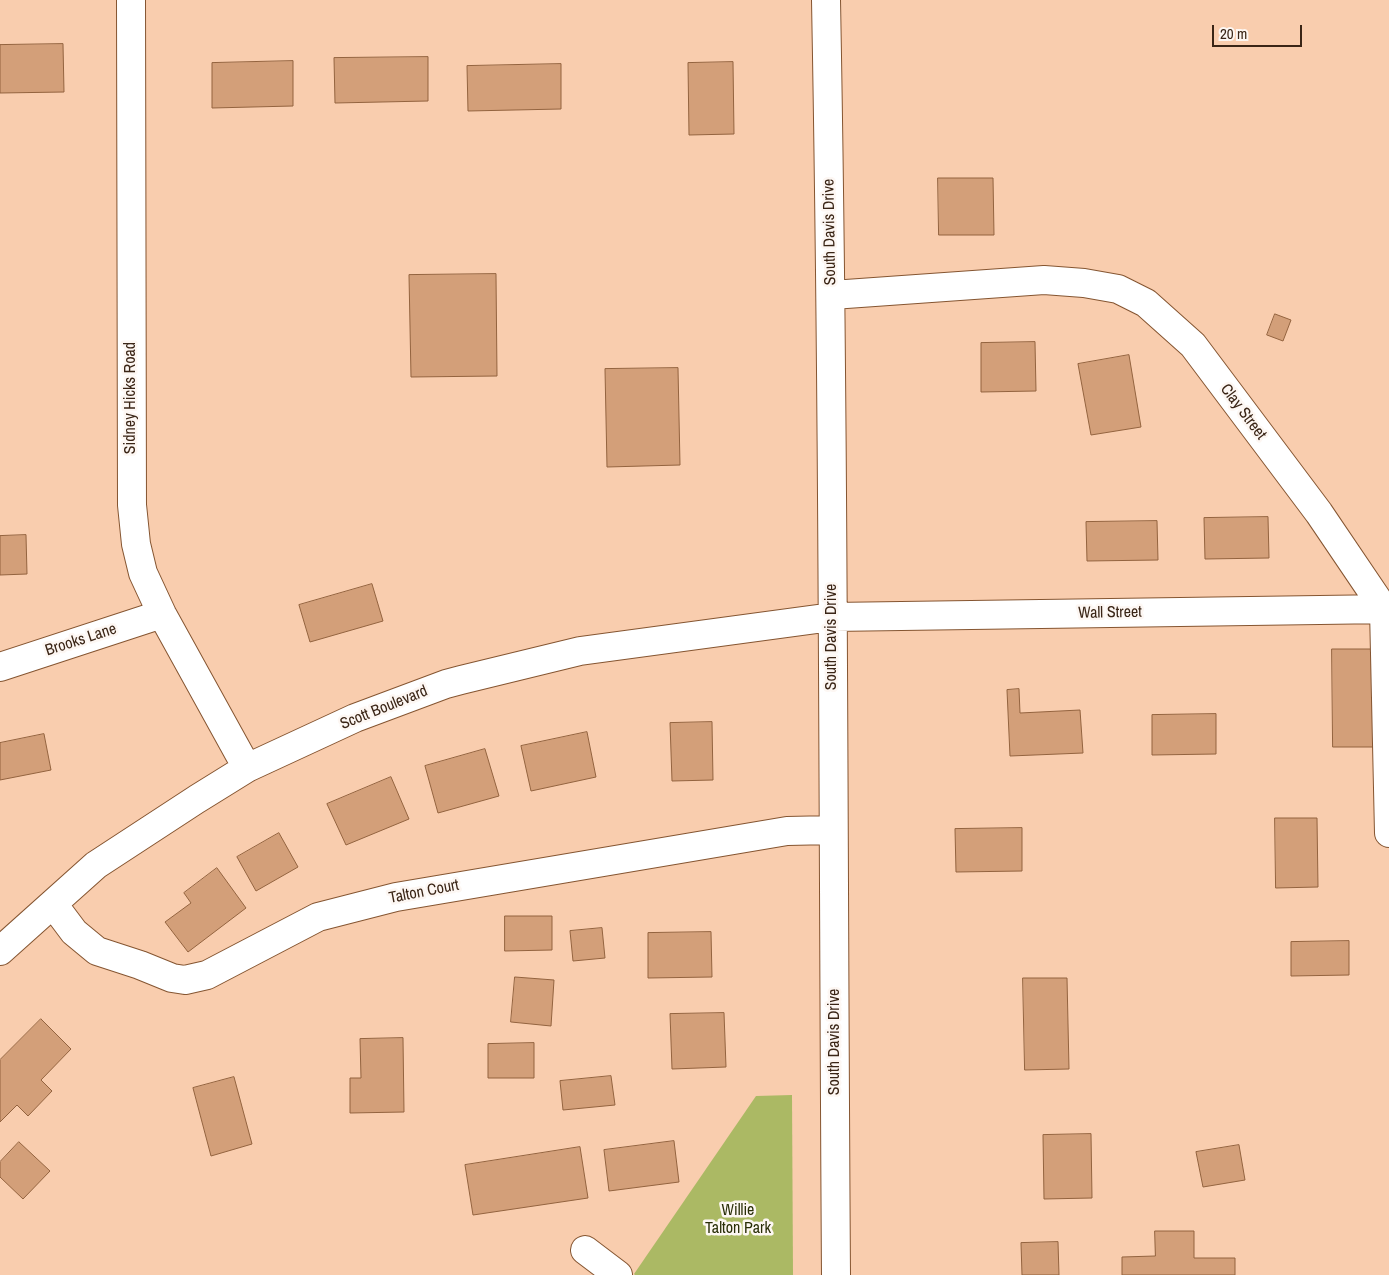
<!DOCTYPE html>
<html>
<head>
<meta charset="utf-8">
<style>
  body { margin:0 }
  #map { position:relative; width:1389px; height:1275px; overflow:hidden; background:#f9cdae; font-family:"Archivo Narrow",sans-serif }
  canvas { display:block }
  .scale { position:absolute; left:1212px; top:25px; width:90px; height:22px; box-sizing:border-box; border:2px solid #3a2516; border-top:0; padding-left:6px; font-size:15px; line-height:18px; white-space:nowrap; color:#3a2516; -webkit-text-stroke:4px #fdf7f3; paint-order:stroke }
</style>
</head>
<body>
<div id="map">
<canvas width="1389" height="1275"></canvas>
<div class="scale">20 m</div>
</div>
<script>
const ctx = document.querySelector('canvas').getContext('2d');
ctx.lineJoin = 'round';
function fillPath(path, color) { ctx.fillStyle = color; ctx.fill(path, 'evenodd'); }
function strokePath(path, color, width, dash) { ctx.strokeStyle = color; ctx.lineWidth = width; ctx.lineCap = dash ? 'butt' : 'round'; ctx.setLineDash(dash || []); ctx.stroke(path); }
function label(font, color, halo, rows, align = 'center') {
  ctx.font = font + ' "Archivo Narrow",sans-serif'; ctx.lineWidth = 5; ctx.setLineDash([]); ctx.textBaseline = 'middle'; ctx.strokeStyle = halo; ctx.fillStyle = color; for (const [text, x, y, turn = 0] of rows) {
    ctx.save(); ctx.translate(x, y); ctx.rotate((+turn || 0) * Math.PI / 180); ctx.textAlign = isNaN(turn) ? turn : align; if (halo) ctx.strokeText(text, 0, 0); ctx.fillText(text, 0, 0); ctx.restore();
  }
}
fillPath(new Path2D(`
  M792 1095 793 1275H635L634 1274 756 1096Z`), '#abb964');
const building = new Path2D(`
  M63 44 64 92 0 93V45Z
  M428 57V101L335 103 334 58Z
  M293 61V106L212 108V63Z
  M733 62 734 134 689 135 688 63Z
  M561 64V109L468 111 467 66Z
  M938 178H993L994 235H939Z
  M496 274 497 376 411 377 409 275Z
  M1275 314 1291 320 1283 341 1267 335Z
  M1035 342 1036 391 981 392V343Z
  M1129 355 1141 427 1091 435 1078 364Z
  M678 368 680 465 607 467 605 369Z
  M1268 517 1269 558 1205 559 1204 518Z
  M1157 521 1158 560 1087 561 1086 522Z
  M26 535 27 574 0 575V536Z
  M372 584 383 621 310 642 299 605Z
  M1332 649H1373L1375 747H1333Z
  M1019 689 1020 713 1080 710 1083 753 1010 756 1007 690Z
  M1216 714V754L1152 755V715Z
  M712 722 713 780 672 781 670 723Z
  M587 732 596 777 531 791 521 746Z
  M44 734 51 770 0 780V743Z
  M485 749 499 796 438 813 425 766Z
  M391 777 409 819 346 845 327 804Z
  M1275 818H1317L1318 887 1276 888Z
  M1022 828V871L956 872 955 829Z
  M279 833 298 867 256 891 237 857Z
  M217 868 246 908 188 952 165 922 191 903 184 893Z
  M505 916H552V950L505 951Z
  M602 928 605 958 573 961 570 931Z
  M711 932 712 977 648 978V933Z
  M1349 941V975L1291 976V942Z
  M515 977 554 980 551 1026 511 1022Z
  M1023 978H1067L1069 1069 1025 1070Z
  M724 1013 726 1067 672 1069 670 1014Z
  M41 1019 71 1049 41 1080 52 1091 28 1116 17 1105 0 1122V1060Z
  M403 1038 404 1112 350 1113V1078H361L360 1039Z
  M534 1043V1078H488V1044Z
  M611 1076 615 1105 563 1110 560 1081Z
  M234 1077 252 1144 211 1156 193 1088Z
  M1091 1134 1092 1198 1044 1199 1043 1135Z
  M674 1141 679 1182 609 1191 604 1150Z
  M19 1142 50 1171 23 1199 0 1177V1162Z
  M1239 1145 1245 1180 1203 1187 1196 1152Z
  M580 1147 588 1198 473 1215 465 1165Z
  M1155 1231H1194V1258H1235V1275H1122V1257L1155 1256Z
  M1058 1242 1059 1275H1022L1021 1243Z`);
fillPath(building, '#d39f79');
strokePath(building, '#93633f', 1);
const minor = new Path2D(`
  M131 0 132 505 136 544 143 573 162 614 247 768
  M826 0C834 425 833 850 836 1275
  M832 295 1044 280 1084 283 1118 289 1146 303 1193 345 1319 513 1384 609 1389 833
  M0 667 162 614
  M53 904 74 932 97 951 140 965 172 978 185 980 207 975 318 917 396 897 787 831 833 830
  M0 951 96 865 197 799 247 768 355 718 446 684 461 680 580 651 832 617 1389 609
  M585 1250 618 1275`);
strokePath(minor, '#855531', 30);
strokePath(minor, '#fff', 28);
label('16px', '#3a2516', '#fdf7f3', [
  ["South Davis Drive",830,232,-91],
  ["Sidney Hicks Road",131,398,-90],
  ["Clay Street",1243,412,53],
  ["Wall Street",1110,613,-1],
  ["South Davis Drive",832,637,-90],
  ["Brooks Lane",81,640,-18],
  ["Scott Boulevard",384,708,-22],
  ["Talton Court",424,892,-11],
  ["South Davis Drive",835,1042,-90]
]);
label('16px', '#292e08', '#fdf7f3', [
  ["Willie",738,1211],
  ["Talton Park",738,1229]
]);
</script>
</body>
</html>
